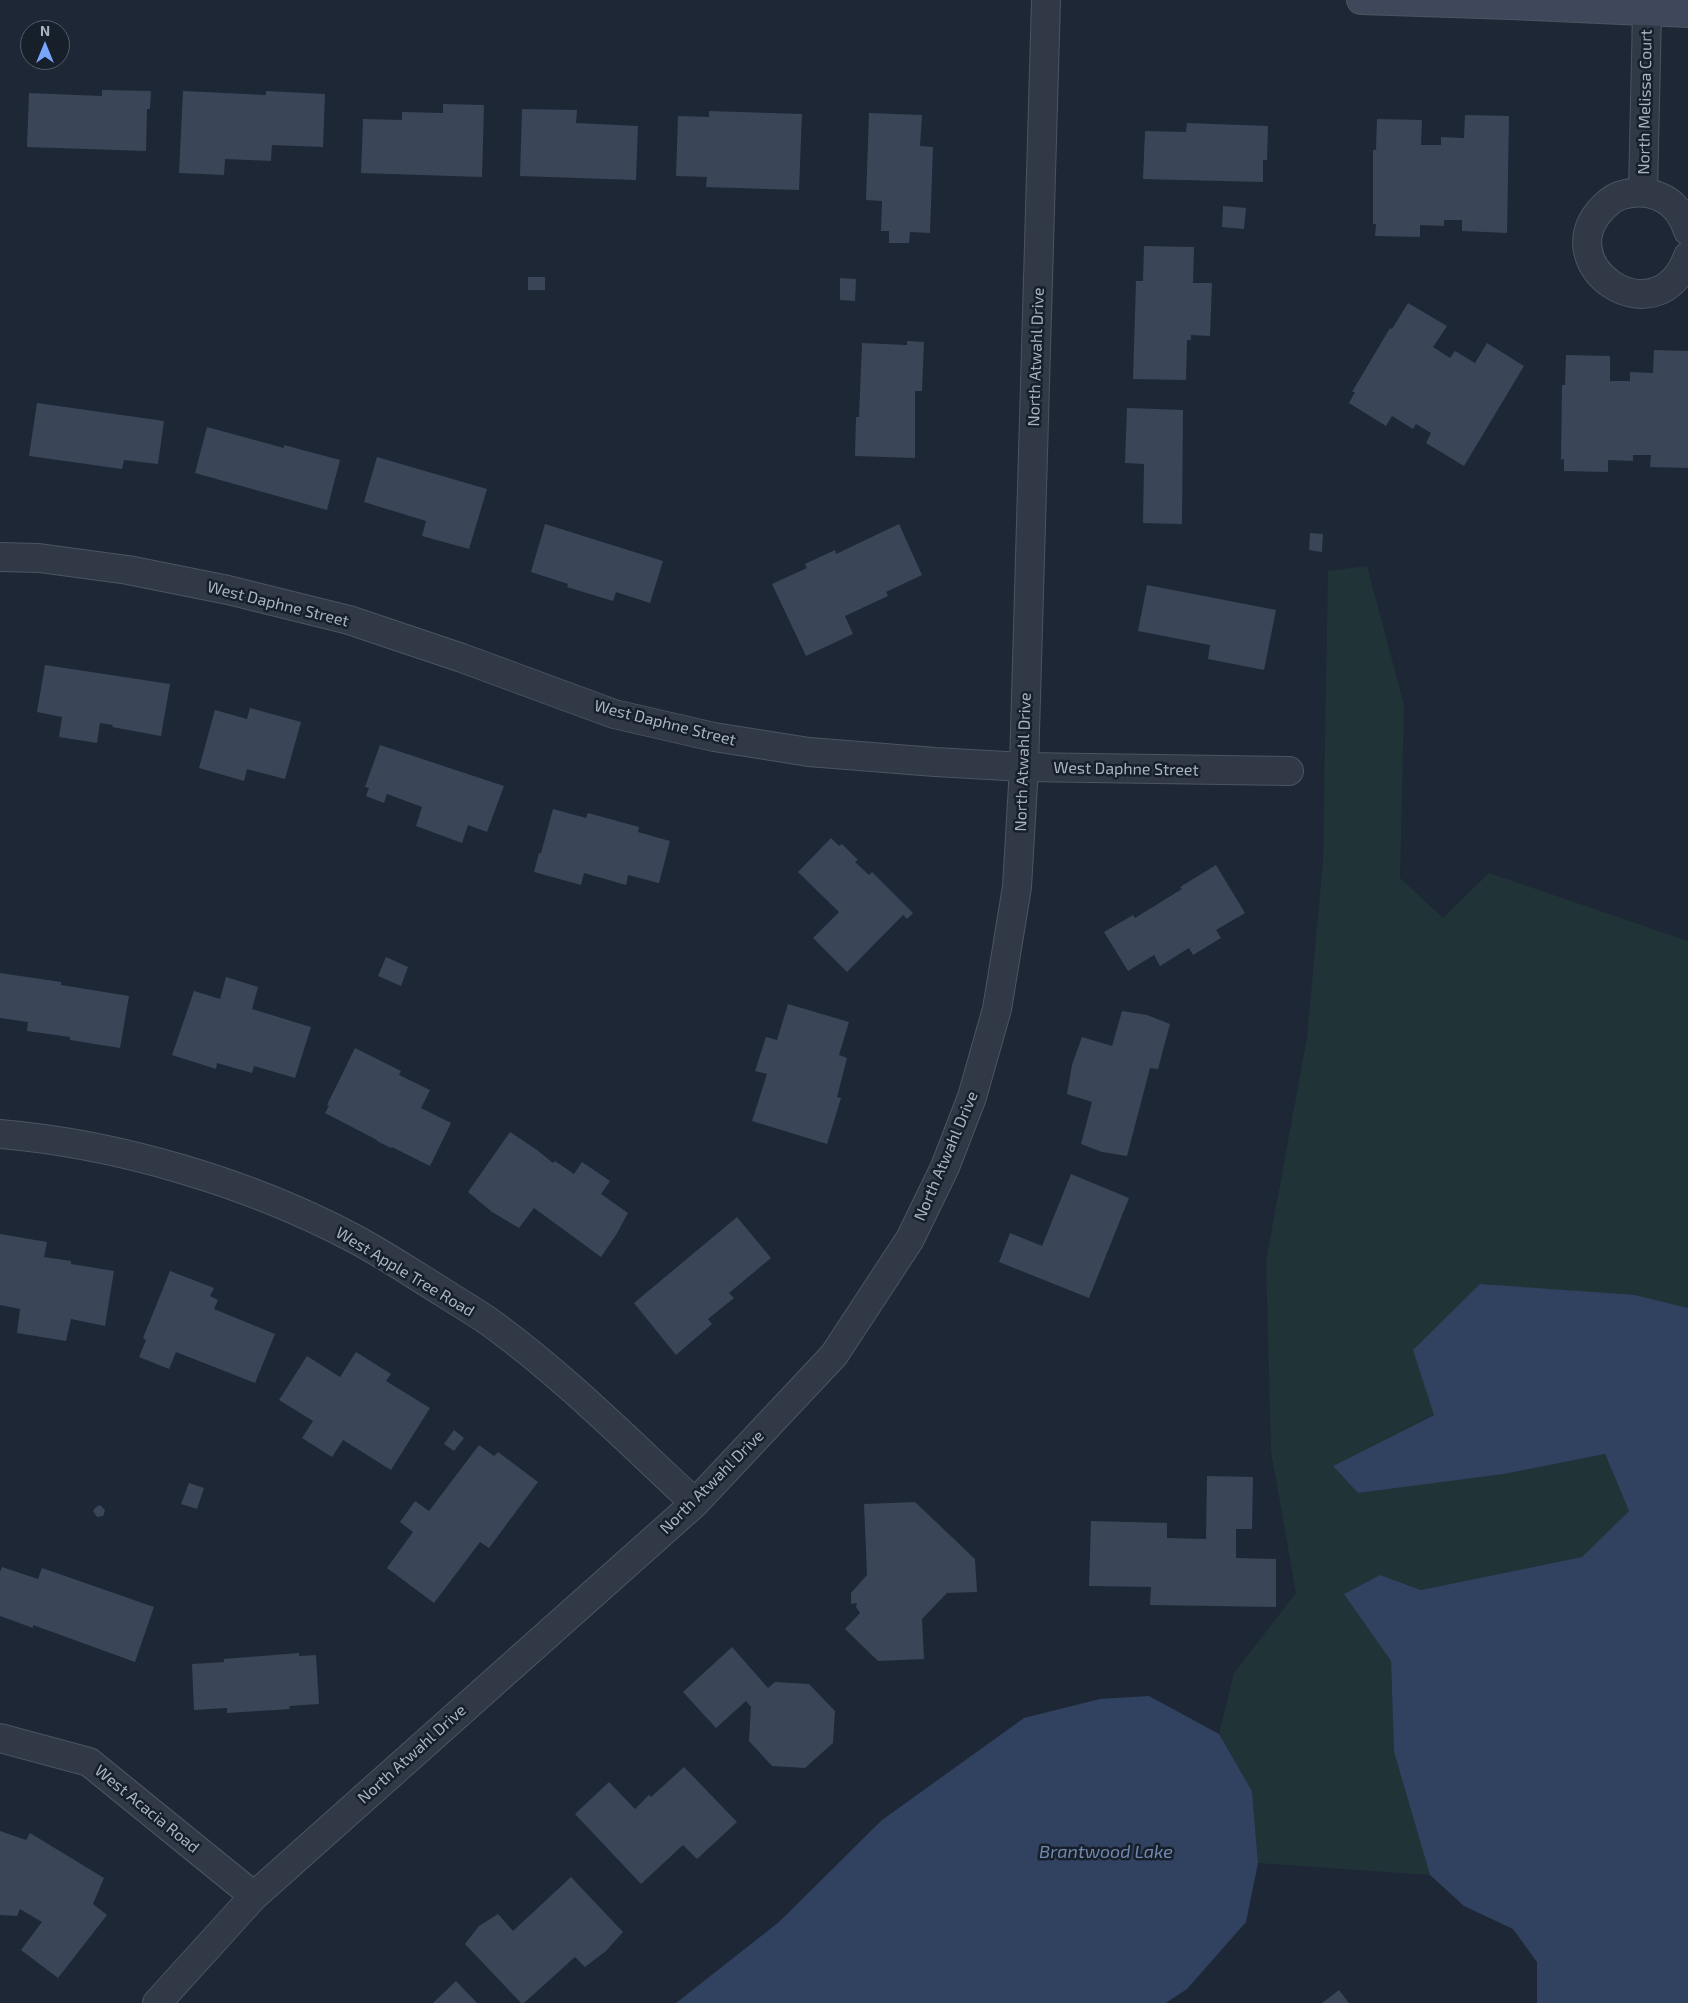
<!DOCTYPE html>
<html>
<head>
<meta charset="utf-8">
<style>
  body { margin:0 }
  #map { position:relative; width:1688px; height:2003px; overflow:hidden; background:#1e2736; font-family:"Exo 2",sans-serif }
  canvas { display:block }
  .north { position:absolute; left:20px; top:20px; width:50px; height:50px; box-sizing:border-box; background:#171f2b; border:1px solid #525b68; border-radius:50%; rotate:0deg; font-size:14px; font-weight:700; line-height:20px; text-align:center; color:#abb4c4 }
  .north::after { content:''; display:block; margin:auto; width:18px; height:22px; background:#78a6fc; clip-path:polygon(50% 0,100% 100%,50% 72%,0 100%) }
</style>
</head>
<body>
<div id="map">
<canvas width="1688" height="2003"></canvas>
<div class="north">N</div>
</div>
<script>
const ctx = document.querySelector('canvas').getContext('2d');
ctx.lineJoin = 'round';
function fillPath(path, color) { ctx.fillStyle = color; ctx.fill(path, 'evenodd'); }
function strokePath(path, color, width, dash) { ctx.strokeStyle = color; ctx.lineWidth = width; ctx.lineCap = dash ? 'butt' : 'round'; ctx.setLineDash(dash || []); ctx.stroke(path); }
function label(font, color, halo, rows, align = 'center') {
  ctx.font = font + ' "Exo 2",sans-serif'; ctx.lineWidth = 5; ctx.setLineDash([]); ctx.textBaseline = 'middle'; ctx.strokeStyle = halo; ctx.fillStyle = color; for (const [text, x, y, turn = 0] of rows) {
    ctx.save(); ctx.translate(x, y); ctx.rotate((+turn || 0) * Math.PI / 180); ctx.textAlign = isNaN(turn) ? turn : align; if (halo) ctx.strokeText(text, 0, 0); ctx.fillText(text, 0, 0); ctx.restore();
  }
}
fillPath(new Path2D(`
  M1367 566 1404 705 1400 878 1443 918 1489 873 1688 941V1308L1635 1295 1434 1414 1333 1466 1358 1493 1504 1474 1605 1454 1629 1511 1582 1557 1421 1590 1380 1575 1345 1594 1391 1661 1394 1752 1430 1875 1258 1863 1252 1791 1219 1734 1234 1673 1296 1593 1271 1451 1266 1261 1307 1038 1323 862 1328 571Z`), '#203437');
fillPath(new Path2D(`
  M1480 1284 1635 1295 1688 1308V2003H1537V1962L1513 1929 1464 1906 1430 1875 1394 1752 1391 1661 1344 1594 1380 1575 1421 1590 1582 1557 1629 1511 1605 1454 1504 1474 1358 1493 1333 1466 1434 1415 1413 1350Z
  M1149 1696 1219 1734 1252 1791 1258 1863 1246 1922 1187 1989 1166 2003H676L779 1922 882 1820 1024 1718 1100 1699Z`), '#30425f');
fillPath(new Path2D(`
  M102 90 151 91 150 109H147L146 151 27 147 29 93 102 96Z
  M183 91 266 95V91L325 94 323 147 272 145 271 161 225 159 224 175 179 173Z
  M443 104 484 105 482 177 361 173 363 119 402 120V112L443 113Z
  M522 109 577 110 576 123 638 126 636 180 520 176Z
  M709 111 802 114 799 190 706 187 707 177 676 176 678 116 709 117Z
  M869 113 922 115 920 146 933 147 930 233 910 232 909 243H889V231H881L882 201 866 200Z
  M1465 115 1509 116 1507 233 1462 231V220H1444V226L1420 225V237L1375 236 1376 224H1373V150H1376L1377 119 1422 120 1421 145H1441V137L1464 138Z
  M1187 123 1268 126 1267 160H1263V182L1143 179 1145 131 1186 132Z
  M1223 206 1246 208 1244 229 1222 227Z
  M1144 246 1194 247 1193 283H1212L1210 336 1191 335V340H1187L1186 380 1133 379 1136 281H1143Z
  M528 277H545V290H528Z
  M840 278 856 279 855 301 840 300Z
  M1408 303 1447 326 1433 347 1450 358 1455 351 1475 363 1487 343 1524 366 1464 466 1426 443 1431 433 1416 424 1413 429 1392 416 1386 426 1349 403 1355 392H1352L1390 328 1392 329Z
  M907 341 924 342 922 391H915V458L855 456 856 417H859L862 343 907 345Z
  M1654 350 1688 351V468L1650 467 1651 455H1633V461L1608 460V472L1564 471V459L1561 460 1562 385H1565L1566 355 1610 356V381H1630V372L1653 373Z
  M37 403 164 421 158 464 124 460 122 469 29 456Z
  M1127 408 1183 410 1182 524 1143 523 1144 464 1125 463Z
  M207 427 284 448V445L340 460 327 510 195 473Z
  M377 457 487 489 469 549 422 536 426 521 364 502Z
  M545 524 663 561 650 603 616 592 613 601 567 587 568 584 531 572Z
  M899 524 922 575 886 592 888 596 845 616 853 634 806 656 772 584 807 568 805 564 835 550 836 554Z
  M1310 533 1323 534 1322 552 1309 550Z
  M1147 585 1276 610 1264 670 1208 659 1210 645 1138 631Z
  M45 665 170 684 161 736 112 727 113 725 100 723 97 743 59 737 62 717 37 712Z
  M250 708 301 722 285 779 247 769 244 781 199 768 215 710 247 719Z
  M380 745 504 786 487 832 468 825 462 843 416 826 422 807 387 794 384 803 366 796 369 788 365 787Z
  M553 809 586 818 588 813 639 827 638 832 670 841 659 883 628 875 626 885 584 873 581 885 534 872 539 853H541Z
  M831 838 839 846 842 844 858 860 855 862 869 875 872 872 913 913 907 919 903 915 847 972 813 938 839 912 798 872Z
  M1216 865 1245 913 1216 930 1221 938 1193 955 1189 948 1160 966 1154 955 1128 971 1104 932 1133 915 1135 918 1182 889 1180 887Z
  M386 957 408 967 401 986 378 976Z
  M0 973 61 982V985L129 996 120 1048 70 1040V1037L27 1031 28 1022 0 1018Z
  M226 977 258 987 252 1009 311 1027 295 1078 254 1066 252 1073 217 1063 216 1069 172 1055 194 991 220 999Z
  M788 1004 849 1022 839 1055 847 1058 837 1097 841 1098 827 1144 752 1121 767 1074 755 1071 766 1037 777 1040Z
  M1122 1011 1147 1015 1170 1024 1158 1069 1150 1068 1127 1156 1102 1152 1081 1144 1092 1102 1067 1094 1072 1065 1082 1037 1112 1046Z
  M355 1048 401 1071 399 1075 430 1090 421 1108 451 1123 430 1166 392 1147 391 1148 377 1141V1140L325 1113 329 1106 327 1105Z
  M510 1132 537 1150 553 1163 555 1161 574 1174 582 1162 610 1181 601 1194 628 1213 616 1235 601 1257 534 1208 519 1228 492 1212 468 1192Z
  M1071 1174 1129 1198 1089 1298 999 1262 1010 1233 1042 1246Z
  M737 1217 771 1258 729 1293 734 1298 708 1319 712 1324 676 1355 634 1303Z
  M0 1234 47 1242 44 1257 71 1261V1264L114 1271 105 1326 71 1319 66 1341 17 1333 20 1309 0 1305Z
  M170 1271 214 1288 210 1296 218 1300 214 1309 275 1334 255 1383 176 1352 169 1369 139 1357 146 1340 143 1338Z
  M356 1352 391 1374 386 1381 430 1408 391 1470 343 1440 332 1457 302 1438 313 1421 279 1400 307 1356 340 1377Z
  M454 1430 464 1438 454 1451 444 1444Z
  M479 1445 494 1456 498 1452 538 1482 489 1548 480 1542 434 1603 387 1568 413 1532 400 1522 415 1501 429 1511Z
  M1207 1476 1253 1477 1252 1529H1236V1558L1276 1559V1607L1150 1605 1151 1587 1089 1586 1091 1521 1167 1523V1538L1206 1539Z
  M189 1483 204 1488 197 1509 181 1504Z
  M915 1502 975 1559 977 1592 947 1593 922 1619 924 1659 878 1661 845 1629 860 1613 856 1607 857 1603 851 1604V1593L867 1575 864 1504Z
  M100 1505 105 1510 103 1516 97 1517 93 1511 96 1507Z
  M2 1567 38 1579 42 1568 154 1607 135 1662 33 1625V1628L0 1616V1572Z
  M732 1647 768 1688 775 1682 809 1684 835 1711 833 1743 805 1768 772 1766 749 1741 751 1707 746 1701 716 1728 683 1692Z
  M299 1653V1656L316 1655 319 1704 289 1706 290 1709 227 1713V1708L194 1710 192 1664 224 1662V1659Z
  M684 1767 737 1822 697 1859 683 1845 641 1884 575 1814 609 1782 635 1809 649 1795 651 1797Z
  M0 1831 26 1840 30 1833 104 1878 93 1904 107 1915 58 1978 21 1950 42 1922 20 1909 17 1916 0 1915Z
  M571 1877 623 1932 606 1951 585 1967 575 1957 524 2003H521L465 1944 479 1926 498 1914 513 1931Z
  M456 1981 477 2003H433Z
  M1339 1990 1349 2003H1322Z`), '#3a4557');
const street = new Path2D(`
  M1643 192 1647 12
  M1688 231C1683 216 1675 203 1660 197 1645 190 1622 191 1609 202 1539 261 1657 343 1688 256
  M0 557 39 558 128 570 228 590 349 620 462 658 614 714 714 737 809 752 935 762 1024 767 1289 771
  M0 1134C118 1144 250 1183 355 1239 385 1255 415 1275 444 1293 461 1304 479 1314 495 1326 567 1379 630 1443 695 1503
  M0 1738 89 1762 254 1896
  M157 2003 254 1896 695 1503 834 1355 910 1239 945 1167 972 1097 997 1009 1017 887 1024 767 1046 0`);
const secondary = new Path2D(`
  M1361 0 1511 5 1688 13`);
strokePath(street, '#4c5462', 30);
strokePath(secondary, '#4c5462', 30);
strokePath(street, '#313947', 28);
strokePath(secondary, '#3f485a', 28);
label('16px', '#abb4c4', '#171f2b', [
  ["North Melissa Court",1645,102,-89],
  ["North Atwahl Drive",1036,357,-88],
  ["West Daphne Street",278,604,14],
  ["West Daphne Street",665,723,14],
  ["North Atwahl Drive",1023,762,-88],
  ["West Daphne Street",1126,769,1],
  ["North Atwahl Drive",946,1156,-67],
  ["West Apple Tree Road",405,1272,31],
  ["North Atwahl Drive",712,1482,-45],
  ["North Atwahl Drive",412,1754,-42],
  ["West Acacia Road",147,1809,39]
]);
label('italic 18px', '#7289af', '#171f2b', [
  ["Brantwood Lake",1106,1852]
]);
</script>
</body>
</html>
